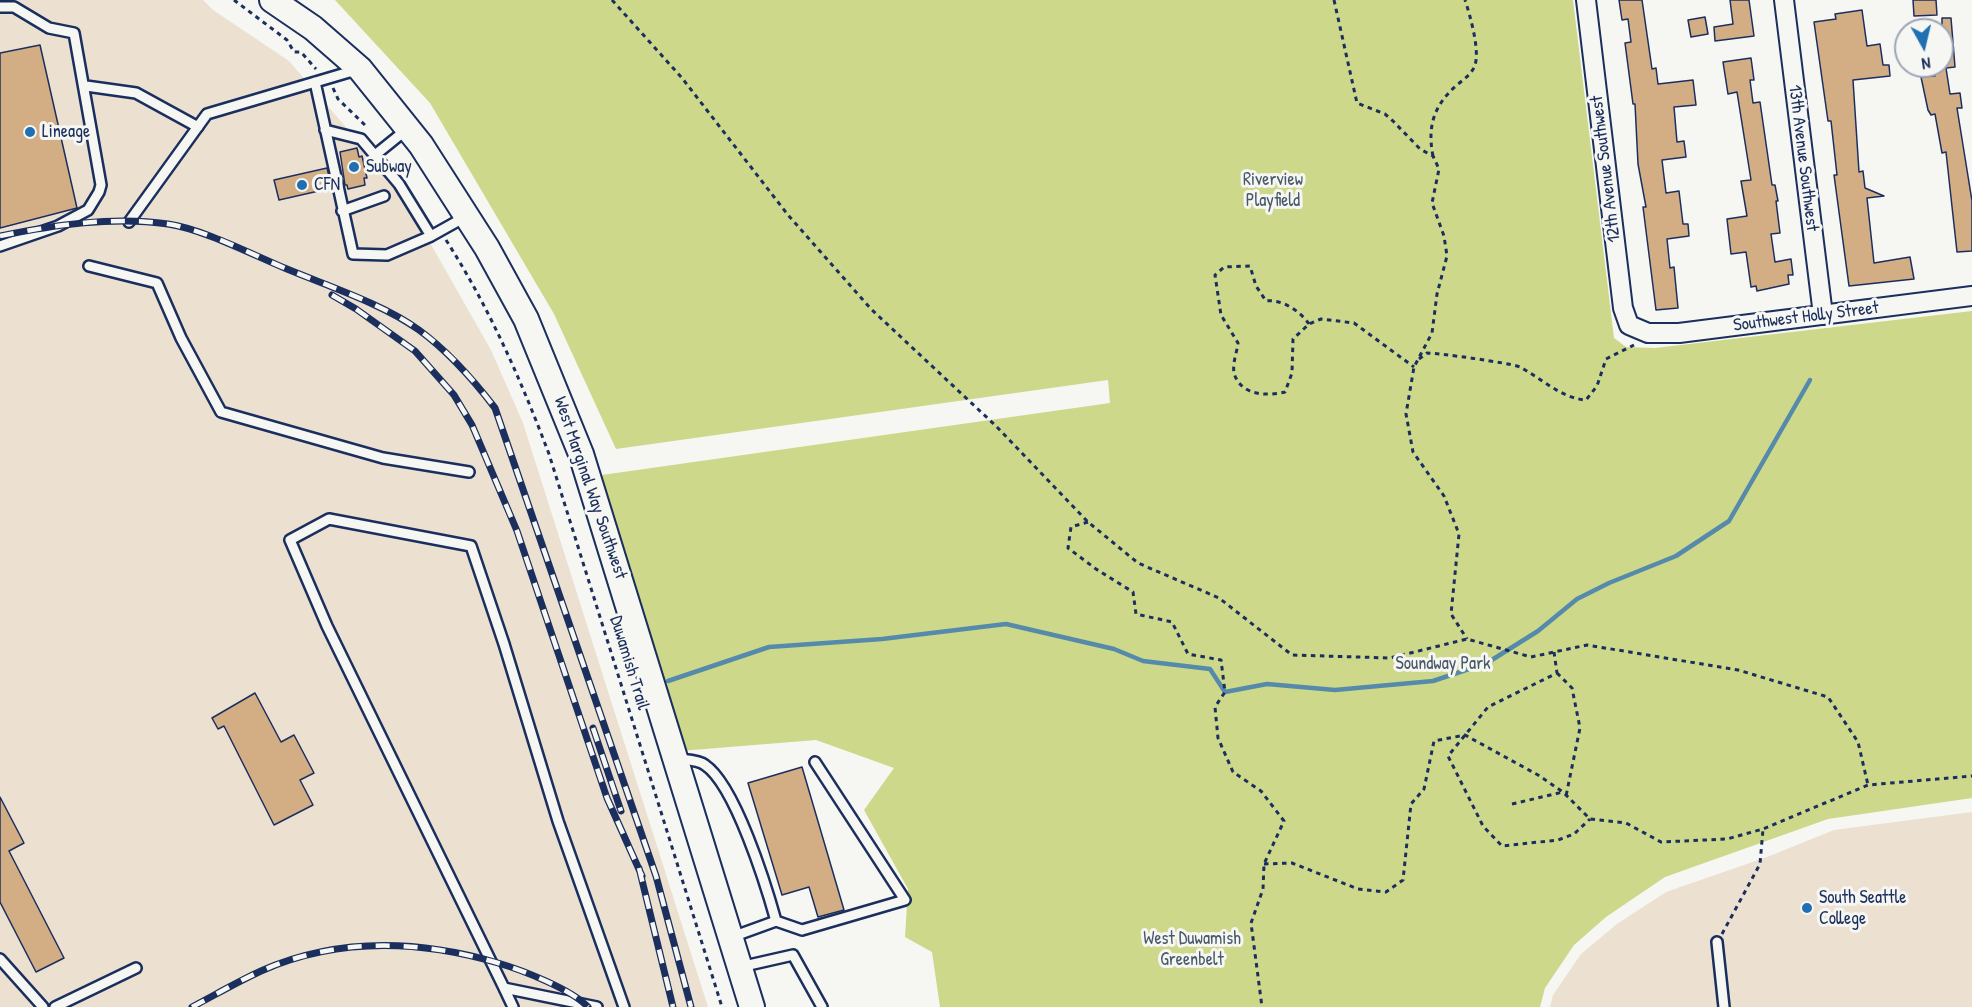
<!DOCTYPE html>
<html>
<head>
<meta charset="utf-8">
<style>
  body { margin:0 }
  #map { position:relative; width:1972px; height:1007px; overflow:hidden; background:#f6f6f2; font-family:"Patrick Hand",sans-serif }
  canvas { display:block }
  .north { position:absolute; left:1894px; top:18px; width:60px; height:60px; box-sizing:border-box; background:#f6f6f2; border:2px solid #9ea6b7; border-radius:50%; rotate:172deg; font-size:16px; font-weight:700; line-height:24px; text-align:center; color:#1b2f5e }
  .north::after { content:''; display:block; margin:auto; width:21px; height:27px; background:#1f6fb2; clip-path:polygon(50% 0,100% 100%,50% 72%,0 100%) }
</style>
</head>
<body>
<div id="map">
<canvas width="1972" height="1007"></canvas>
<div class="north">N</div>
</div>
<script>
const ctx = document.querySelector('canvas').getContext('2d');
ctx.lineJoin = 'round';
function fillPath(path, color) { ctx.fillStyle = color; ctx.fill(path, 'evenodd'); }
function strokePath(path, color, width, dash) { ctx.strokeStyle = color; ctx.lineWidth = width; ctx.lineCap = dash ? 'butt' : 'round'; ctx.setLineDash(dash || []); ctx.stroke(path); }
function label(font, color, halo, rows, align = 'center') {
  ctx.font = font + ' "Patrick Hand",sans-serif'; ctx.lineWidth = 6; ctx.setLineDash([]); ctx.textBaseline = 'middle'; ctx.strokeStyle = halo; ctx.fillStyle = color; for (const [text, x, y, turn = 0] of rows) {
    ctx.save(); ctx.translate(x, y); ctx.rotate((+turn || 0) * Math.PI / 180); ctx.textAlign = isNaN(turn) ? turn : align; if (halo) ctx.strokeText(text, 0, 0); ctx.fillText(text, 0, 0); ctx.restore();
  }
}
fillPath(new Path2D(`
  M0 0H203L213 10 289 61 376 162 421 227 491 350 523 423 708 1007H0Z
  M1972 812V1007H1550L1553 995 1581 954 1617 924 1666 892 1767 857 1834 830Z`), '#ece0d1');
fillPath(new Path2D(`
  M335 0H1573L1614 338 1626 347 1655 348 1972 311V798L1828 819 1665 877 1606 917 1574 945 1545 988 1540 1007H940L932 952 905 937 908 889 864 810 894 768 816 740 680 751 595 476 1110 403 1108 380 616 449 554 314 430 103Z`), '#cdd88b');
strokePath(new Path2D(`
  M668 681 769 647 882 639 1006 624 1114 649 1143 661 1210 669 1225 692 1267 684 1335 690 1433 681 1487 663 1538 631 1577 599 1609 583 1676 556 1729 521 1810 380`), '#558aaa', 4.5);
const building = new Path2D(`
  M1619 0H1642L1652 69 1656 68 1658 84 1693 80 1696 105 1674 107 1677 142 1684 141 1686 157 1662 160 1666 193 1679 191 1683 224H1688L1689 236 1667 239 1670 268 1674 267 1678 308 1656 310 1643 207H1646L1638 164 1635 104H1633L1625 43 1631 42 1628 19 1622 20Z
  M1730 0H1749L1754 36 1715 41 1714 27 1733 24Z
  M1913 0H1936L1937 15 1914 16Z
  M1862 10 1867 46 1880 44 1883 65H1889L1890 76 1853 80 1859 172 1863 171 1865 188 1884 196 1867 198 1874 263 1910 257 1914 279 1849 286 1834 175H1837L1831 121H1828L1814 22 1836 19 1835 14Z
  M1705 17 1708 34 1691 37 1688 20Z
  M1942 18H1951L1955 67 1946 68 1950 94 1960 93 1962 108H1957L1972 201V251L1957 252 1946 152 1942 153 1935 114 1931 115 1928 110 1921 77 1935 76 1934 66H1942Z
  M40 45 77 208 0 228V53Z
  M1751 58 1754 80H1750L1753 103 1760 102 1772 185H1775L1778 201H1776L1780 233 1771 234 1775 262 1791 259 1793 275H1788L1789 284 1757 291 1756 286 1751 287 1746 252 1731 254 1727 219 1747 216 1741 181 1751 180 1737 92 1728 94 1723 62Z
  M357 148 359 157 362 156 367 178H364L365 185 348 189 347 185H345L340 152Z
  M327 168 332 188 279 200 274 180Z
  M255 693 281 742 294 735 314 773 300 780 313 805 274 825 224 726 218 729 212 718Z
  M802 767 844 910 818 917 809 887 782 895 748 783Z
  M0 797 24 843 9 851 64 958 36 972 0 902Z`);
fillPath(building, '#d3ae85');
strokePath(building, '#1b2f5e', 1.5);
const service = new Path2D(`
  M0 7H14L49 28 74 33 101 185 99 192 88 210 58 226 0 246
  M315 82 353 254 387 255 431 236 465 217
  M86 86 136 93 198 127
  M325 130 361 139 399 184 431 236
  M375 155 406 130
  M342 211 384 196
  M129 222 207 114 356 70
  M89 266 157 283 181 338 221 412 383 458 469 472
  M678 759C685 760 699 760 705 765 735 785 766 885 776 921
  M732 937 776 921 802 930 905 900 815 762
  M1717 942 1724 1007
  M0 959 43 1007
  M740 967 793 955 822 1007
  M504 988 513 1007
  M55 1007 136 968
  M597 1007 504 988 327 626 290 540 329 519 471 546 504 644 558 821 624 1007`);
const minor = new Path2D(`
  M1586 0 1623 308 1629 325 1648 333H1679L1972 296
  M1784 0 1823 315`);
const secondary = new Path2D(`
  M272 0 313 28 360 69 421 145 487 248 526 319 581 454 752 1007`);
strokePath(service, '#1b2f5e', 14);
strokePath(minor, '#1b2f5e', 22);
strokePath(secondary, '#1b2f5e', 28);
strokePath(new Path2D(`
  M234 0 287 40 294 52H301L316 69
  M612 0 682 78 788 215 871 309 996 426 1088 522 1138 563 1219 598 1292 655 1390 658 1467 639 1531 657 1587 645 1738 670 1828 697 1858 742 1868 785
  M1334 0 1357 103 1385 114 1393 121 1420 149 1433 156 1439 169 1432 203 1444 236 1447 256 1437 294 1432 333 1414 367 1406 414 1413 452 1444 496 1459 534 1451 614 1467 639
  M333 88 338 99 367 127
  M1433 156C1427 126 1434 105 1457 85 1464 79 1472 74 1475 65 1480 50 1470 15 1465 0
  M446 240C489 307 521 380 549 454L722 1007
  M1309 324C1300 311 1282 299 1266 301L1256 286 1250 266 1224 267 1215 275 1221 315 1238 343C1237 353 1231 366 1235 376 1243 396 1268 396 1285 392L1292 373 1293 339 1309 324 1321 319 1354 323 1414 367
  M1419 359 1427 353C1438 353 1511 363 1520 367 1542 379 1561 398 1586 400L1597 386 1606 359 1634 345
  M1088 522 1071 527 1068 548 1096 569 1133 592 1136 614 1172 622 1188 654 1221 660 1225 692 1215 707 1218 738 1233 772 1261 791 1284 821 1264 864 1263 889 1251 923 1262 1007
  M1554 652 1557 673 1488 707 1448 756 1483 826 1502 846 1558 840 1574 834 1590 819
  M1557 673 1572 688 1580 728 1566 796
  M1512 804 1563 792
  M1264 864 1292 863 1358 889 1386 892 1403 880 1411 804 1424 789 1434 741 1465 735 1538 775 1563 792 1590 819 1626 823 1661 842 1727 839 1763 829 1868 785 1972 776
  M1722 934 1760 864 1763 829`), '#1b2f5e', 3, [4.5, 4.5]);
strokePath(service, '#f6f6f2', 9);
strokePath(minor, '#f6f6f2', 18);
strokePath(secondary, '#f6f6f2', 24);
const rail = new Path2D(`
  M0 236C54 225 113 216 168 224 203 229 253 255 287 269 328 286 383 304 419 330 449 352 472 378 495 408L656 876 691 1007
  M332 295 356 309 415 351 454 395 472 425 517 531 607 798 642 876
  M593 728 621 811
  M639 868 673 1007
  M192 1007C215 995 237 982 261 971 338 937 419 940 498 963 522 970 571 989 588 1007`);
strokePath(rail, '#1b2f5e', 7);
strokePath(rail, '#f6f6f2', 4.5, [14]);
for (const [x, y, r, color] of [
  [30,132,6,"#1f6fb2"],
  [354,167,6,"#1f6fb2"],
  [302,185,6,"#1f6fb2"],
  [1807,908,6,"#1f6fb2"]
]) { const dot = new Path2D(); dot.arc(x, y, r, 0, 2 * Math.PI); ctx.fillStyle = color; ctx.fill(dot); strokePath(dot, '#f6f6f2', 2); }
label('18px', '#1b2f5e', '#f6f6f2', [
  ["Lineage",42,132],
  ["Subway",366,167],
  ["CFN",314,185],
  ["South Seattle",1819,898],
  ["College",1819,919]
], 'left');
label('18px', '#1b2f5e', '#f6f6f2', [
  ["13th Avenue Southwest",1803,158,83],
  ["12th Avenue Southwest",1606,169,-97],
  ["Southwest Holly Street",1806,317,-7],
  ["West Marginal Way Southwest",590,488,71],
  ["Duwamish Trail",629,663,73]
]);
label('18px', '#485969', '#f6f6f2', [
  ["Riverview",1273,180],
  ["Playfield",1273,201],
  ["Soundway Park",1443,664],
  ["West Duwamish",1192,939],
  ["Greenbelt",1192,960]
]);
</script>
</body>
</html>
